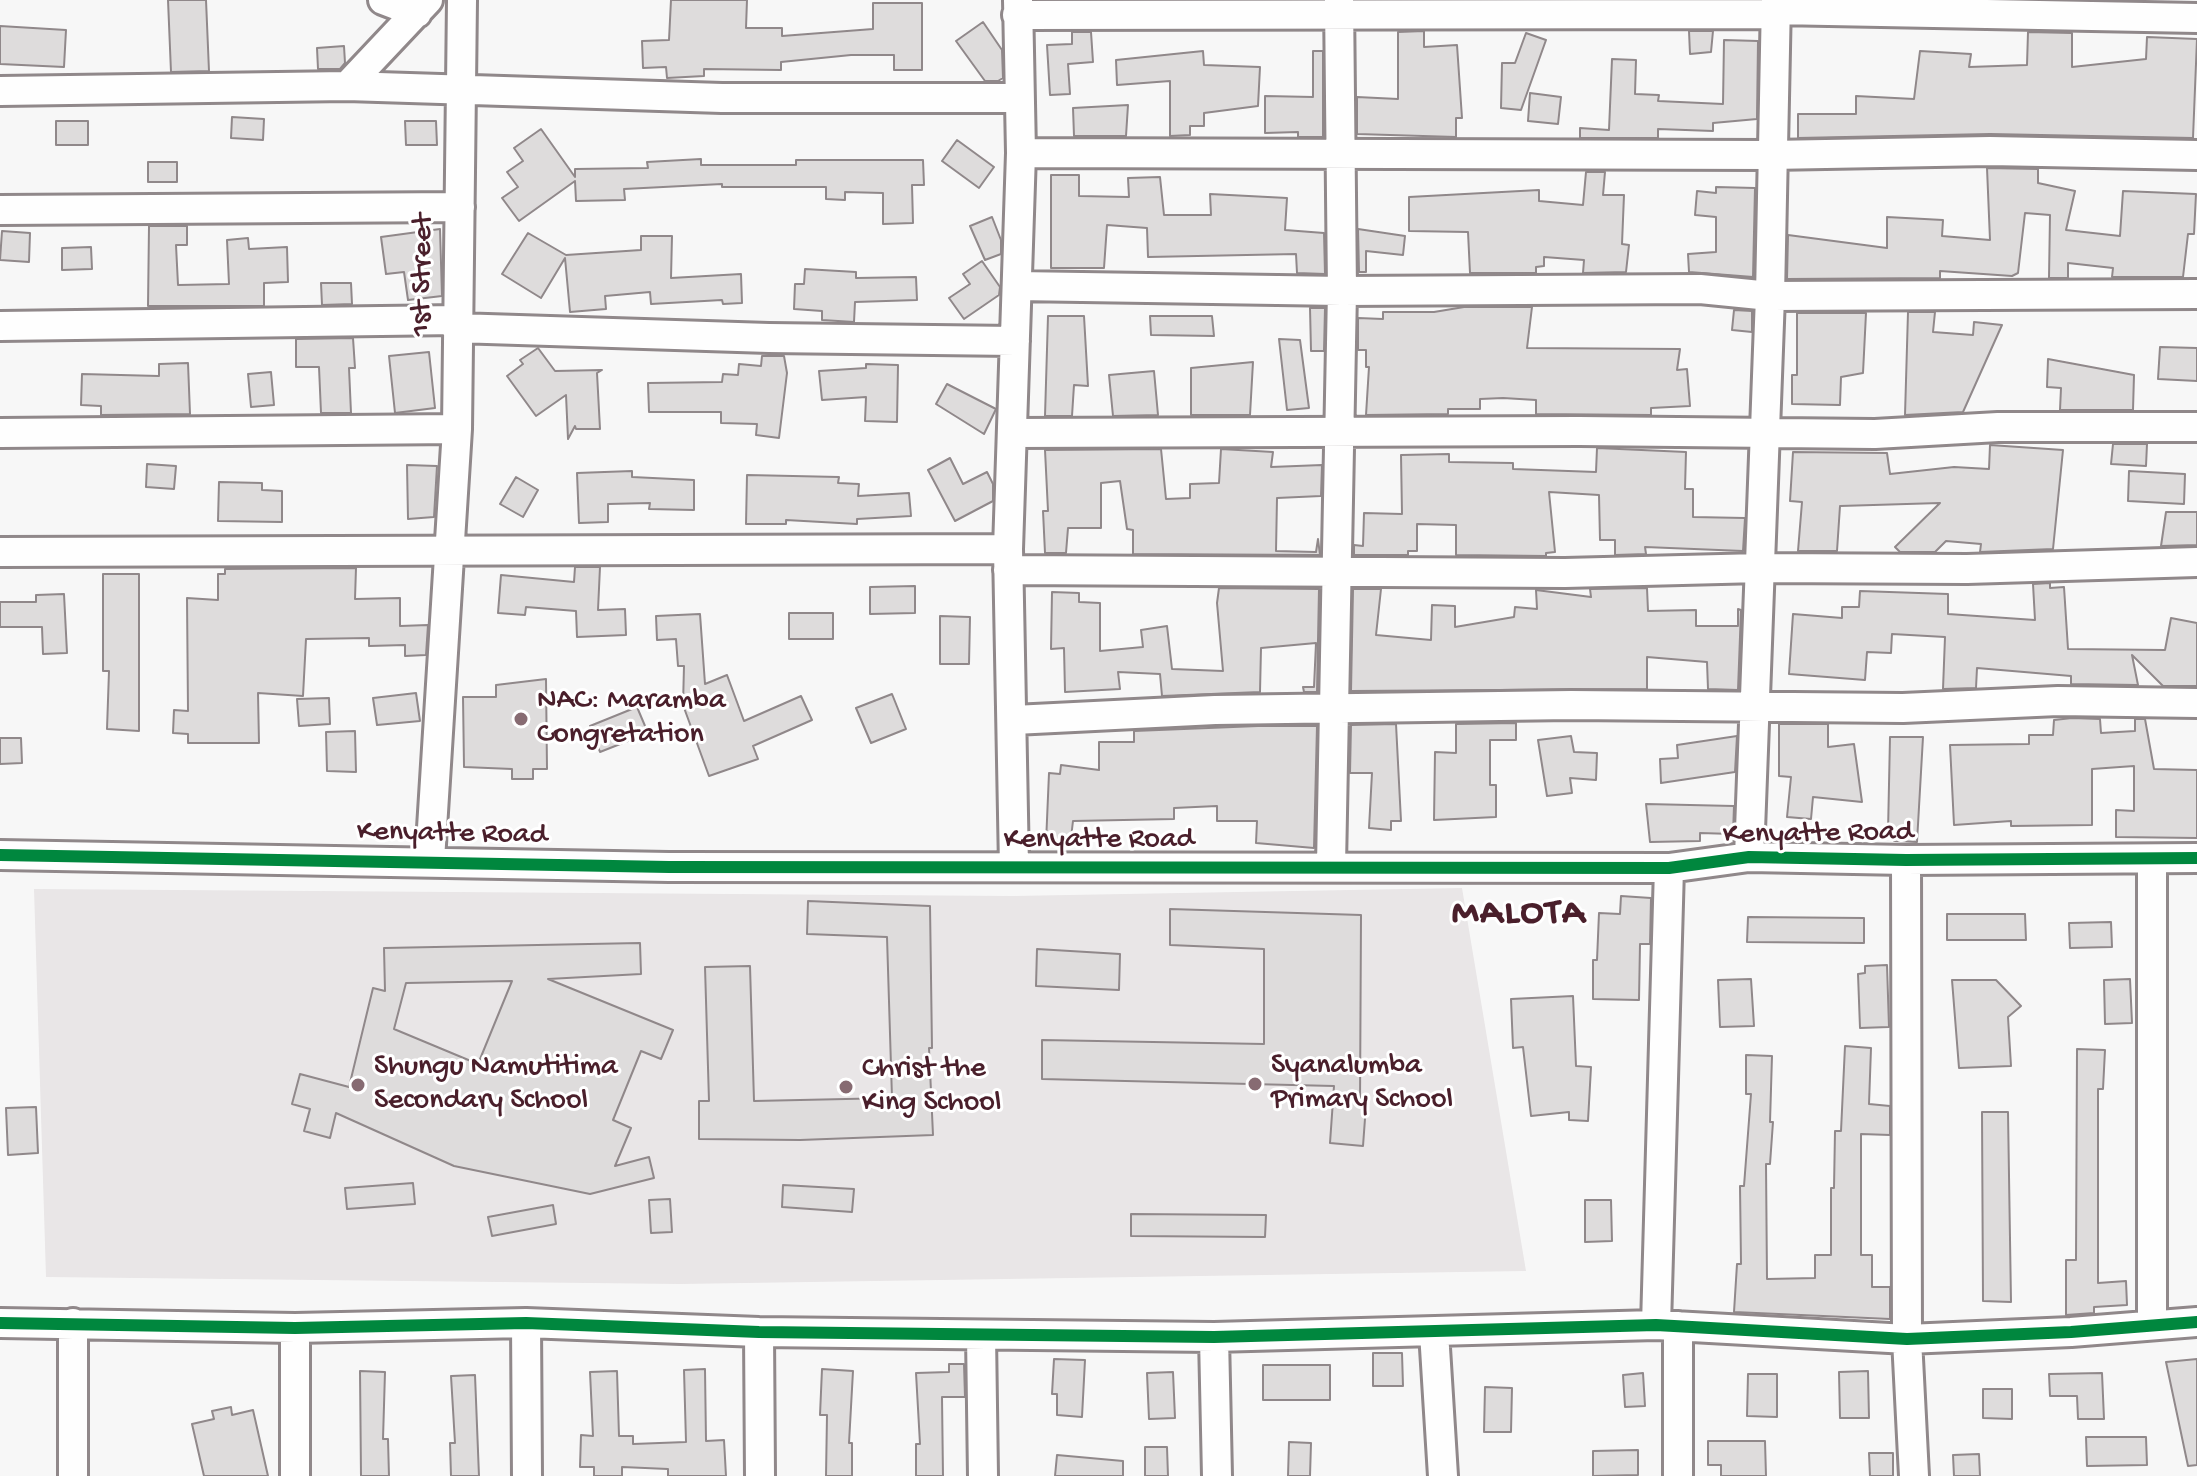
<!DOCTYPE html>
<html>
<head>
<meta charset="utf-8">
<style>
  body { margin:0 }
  canvas { display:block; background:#f7f7f7 }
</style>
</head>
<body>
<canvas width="2197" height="1476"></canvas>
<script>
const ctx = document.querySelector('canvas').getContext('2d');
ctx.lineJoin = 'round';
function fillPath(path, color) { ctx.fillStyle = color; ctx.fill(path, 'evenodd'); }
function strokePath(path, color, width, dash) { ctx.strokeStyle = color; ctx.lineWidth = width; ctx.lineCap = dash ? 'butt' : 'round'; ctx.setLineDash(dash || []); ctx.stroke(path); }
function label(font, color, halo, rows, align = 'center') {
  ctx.font = font + ' "Gochi Hand",sans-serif'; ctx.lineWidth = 6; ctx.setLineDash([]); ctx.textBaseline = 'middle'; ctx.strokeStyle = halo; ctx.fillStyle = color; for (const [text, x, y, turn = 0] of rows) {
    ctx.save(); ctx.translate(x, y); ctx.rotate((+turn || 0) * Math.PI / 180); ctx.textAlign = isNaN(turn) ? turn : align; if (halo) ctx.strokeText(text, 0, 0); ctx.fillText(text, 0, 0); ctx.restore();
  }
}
fillPath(new Path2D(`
  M1462 888 1526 1271 680 1284 46 1277 34 889 1013 896Z`), '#e9e6e7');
const building = new Path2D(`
  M168 0H206L209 71 171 72Z
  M671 0H747L746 28H782V36L873 29V3H922V70H894V55H851L781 62V70L704 69V76L667 78 666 67 643 68 642 41 669 40Z
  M983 22 1002 50 1003 78 998 81H985L956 41Z
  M0 26 66 30 64 67 0 64Z
  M1424 31V47L1457 45 1462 118H1456V137L1357 134V97L1398 99V32Z
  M1689 31H1713L1711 52 1690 54Z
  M1072 32H1091L1093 62 1068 64 1070 94 1050 95 1047 45 1072 44Z
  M2028 32 2072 33V67L2146 59 2147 37 2197 39 2193 138 1990 134 1798 138V114H1856V96L1914 99 1920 51 1971 54 1969 67 2027 65Z
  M1526 33 1546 40 1521 110 1501 108 1502 63H1515Z
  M1724 40 1758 41 1757 119 1713 123V131L1658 129V138H1580V128L1609 130 1612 59 1636 60 1635 94 1659 95 1658 101 1723 104Z
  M344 46 345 63 340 69H318L317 48Z
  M1203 51 1204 65 1260 67 1258 106 1204 113V126H1190V135L1170 136V81L1117 85 1116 60Z
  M1313 51H1323V137H1298V132L1265 133V96L1313 97Z
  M1530 93 1561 97 1558 124 1528 121Z
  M1128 105 1126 136H1074L1073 108Z
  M232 117 264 119 263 140 231 138Z
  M56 121H88V145H56Z
  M405 121H436L437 145H406Z
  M541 129 575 177V169L648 168 647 162 701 159V165H796V160H923L924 185H912L913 223 883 224V193L845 192V200L826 199V187H722V184L624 189 625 200 576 201 575 181 519 221 502 198 518 187 507 172 523 161 514 148Z
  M957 140 994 167 979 188 942 161Z
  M148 162H177V182H148Z
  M1987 168 2038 169V183L2075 191 2066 230 2120 236 2123 191 2196 194 2194 234H2188L2183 277H2112L2113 268 2068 263V278H2049L2050 215 2025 213 2018 273 2012 276 1940 271V278L1787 279 1788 235 1887 248V217L1943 220 1942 236 1990 240Z
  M1586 172H1605L1603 195H1624L1622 244 1629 245 1626 272 1583 273 1584 260 1544 257V266L1536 267V273H1470L1468 232 1409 231V197L1539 190V201L1583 205Z
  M1051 175H1079V196L1129 197 1128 178 1160 177 1164 215H1211L1210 194 1287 198 1285 230 1324 233 1325 274 1297 273 1296 254 1148 257 1147 228 1107 225 1104 268H1051Z
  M1716 187 1755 188 1753 277 1689 272 1688 254 1716 252V217L1695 215 1697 191 1716 193Z
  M992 217 1001 240V254L985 260 970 226Z
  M149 226H187V245H176L178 285 229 284 227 240 248 238 249 249 287 247 288 282 264 283V306H148Z
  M440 229 442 296 408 300 404 272 386 274 381 237Z
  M1358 229 1405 236 1403 255 1366 251V272H1359Z
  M2 231 30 233 29 262 0 260Z
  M528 233 566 255 641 250V236H672L671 278 741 274 742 303 723 304 722 300 651 304 650 292 605 296 606 309 570 312 565 258 541 298 502 274Z
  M91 247 92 269 62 270V248Z
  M982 261 1000 287 999 295 964 319 949 298 970 284 963 274Z
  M805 269 856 272V278L916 277 917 300 855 302 854 322 822 320V311L794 309 795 284H804Z
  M321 283H351L352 304 322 305Z
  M1464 307H1532L1527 348 1680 349 1677 370 1687 369 1690 406 1651 408V415L1536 414V400L1503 398 1480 399V409H1448V414L1366 415 1369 367H1366V350H1358V318L1383 319V312H1434Z
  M1310 308H1325L1324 351H1311Z
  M1734 310 1752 311V332L1732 330Z
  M1908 312H1935L1933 332 1973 335 1974 322 2002 325 1963 412 1905 415Z
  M1797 313H1866L1863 373 1841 377 1840 405 1792 404V375H1797Z
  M1048 316H1084L1088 386 1074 385 1072 416H1045Z
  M1150 316H1212L1214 336 1151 335Z
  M353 338 355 368H349L351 413H321L319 367H296V339Z
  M1279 339 1300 340 1309 408 1287 410Z
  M2160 347 2197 348V381L2158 379Z
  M538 348 555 371 602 370 597 373 600 429H576L575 426 568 439 566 395 536 416 507 376 523 364 520 360Z
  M429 352 435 408 395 413 389 356Z
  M762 356H784L787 373 779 438 756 435 757 424 721 423V412H649L648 383 722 382 723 374 738 375 739 364 761 366Z
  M2048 359 2134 375 2133 410H2060L2061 388 2047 387Z
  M1253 362 1250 415H1191V368Z
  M188 363 190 414 101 415V406L81 405 82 374 159 376V364Z
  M866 364 898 365 897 422 865 421 866 397 822 400 819 371 866 368Z
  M1154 371 1158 415 1113 416 1109 375Z
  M271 372 274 405 251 407 248 374Z
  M947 384 996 409 984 434 936 404Z
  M2113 444H2147L2146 466 2111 464Z
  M1990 445 2063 450 2053 549 1980 552 1981 544 1946 541 1935 552H1900L1895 547 1940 503 1840 506 1837 551H1798L1802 502 1790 501 1793 452 1887 453 1890 474 1954 467 1989 469Z
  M1597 448 1686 452 1685 489H1693V517L1745 518 1743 551 1645 547 1646 554 1615 555V540H1600L1599 495 1549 492 1555 552 1546 553V556L1456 555V525L1417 524V551H1408V555H1354V545L1363 546 1364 513 1402 514 1401 455 1449 454V462L1513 463V469L1596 472Z
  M1161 449 1166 499 1190 498V484L1219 483 1221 449 1273 452 1271 467 1322 465 1321 496 1277 498 1276 551 1316 552 1318 539 1320 555 1133 554V530L1127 529 1120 481 1101 483V528H1068L1066 553H1045L1043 511H1048L1045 450Z
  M950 458 963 484 987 472 993 484V501L955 521 928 470Z
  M147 464 176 466 174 489 146 487Z
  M407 465 437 466 434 517 408 519Z
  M632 471V477L694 480V510L649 509 650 503 608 504V522L579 523 577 473Z
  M2129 471 2185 474 2184 504 2128 501Z
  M747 475 839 477 838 483 859 484 858 496 909 493 911 516 857 519V524L786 520V524H746Z
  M516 477 538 490 523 517 500 504Z
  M219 482 262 483V490L282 491V522L218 521Z
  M2166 512H2197V545L2161 546Z
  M575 567H600L598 610 625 609 626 635 577 637 576 611 526 607 525 615 498 613 501 575 574 582Z
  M356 568 355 599 400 598V626L428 625 426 655 405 656V645L369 646V638L306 639 303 696 258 693 259 743H188V734L173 733 174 710 188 711 187 598 218 600V574H225V569Z
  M103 574H139V731L107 729 109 671H103Z
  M2050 583V588L2064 587 2068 649 2165 650 2171 618 2197 623V686H2163L2132 655 2138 685 2071 684V676L1977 668 1976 688 1943 689 1945 637 1892 634 1891 653 1867 652 1865 680 1789 674 1793 614 1842 618V607H1859L1860 591 1948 594V614L2035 620 2033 584Z
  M915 586V613L870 614V587Z
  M1219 588 1319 589 1317 692H1304L1303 687H1314L1316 643 1261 648 1260 692 1162 696 1160 674 1118 672 1120 689 1065 692 1064 648 1051 649 1052 592 1079 593V602L1100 603V651L1143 647 1141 630 1167 626 1172 669 1223 671 1217 603Z
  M1647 588 1648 611 1696 610V626H1738V609L1741 610 1738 690 1708 689 1707 662 1647 657V689L1351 691 1353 589H1381L1376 635 1431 640 1432 605 1455 606V627L1514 617 1515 607 1537 609 1536 590 1591 597 1590 589Z
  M64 594 67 653 43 654 42 627H0V602H36V595Z
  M789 613H833V639H789Z
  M700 614 705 684 727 675 744 721 801 696 812 720 753 746 758 759 709 776 683 705 684 666H678L676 639 657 640 656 616Z
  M940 616 970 617 969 664H940Z
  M546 679 547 769H533V779H512V769L464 767 463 697H496V685Z
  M416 693 420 721 377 725 373 698Z
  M892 694 906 729 871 743 856 708Z
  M329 698 330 724 299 726 297 699Z
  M637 707 648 733 600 752 590 726Z
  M2072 718 2100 719 2101 733 2135 731V719H2145L2154 769 2197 770V838L2116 837V810L2134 811V766L2092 769V825L2011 826V821L1954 825 1950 745 2029 744V735H2053L2054 720Z
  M1516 723V740H1490V785H1496V817L1434 820 1435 752 1456 753V724Z
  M1396 724 1401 821H1391V830L1369 828 1372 773H1350L1351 725Z
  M1779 724H1828V747L1854 744 1862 802 1813 797 1811 819 1787 817 1791 777 1779 776Z
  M1258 726H1317L1314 848 1256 843 1257 821H1217V806L1174 808V819L1073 821 1070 846 1046 843 1049 773 1060 774 1061 765 1099 770V742H1134V731Z
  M355 731 356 772 327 771 326 732Z
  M1571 736 1574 752 1597 753 1596 780 1570 778 1572 793 1547 796 1538 740Z
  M1737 736 1735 772 1661 783 1660 759 1678 758 1677 745Z
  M1890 737H1923L1917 842 1894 841 1895 832H1888Z
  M0 738H21L22 763 0 764Z
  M1646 804 1734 806 1733 834 1700 833V841L1650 842Z
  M1621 896 1651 898 1650 944H1640L1639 1000 1593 999V960H1597L1599 913 1620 914Z
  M808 901 930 906 932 1048H929L933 1135 800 1140 699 1139V1101H709L705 967 750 966 754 1101 892 1098 887 937 807 934Z
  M1170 909 1361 915 1360 1104 1366 1105 1363 1146 1330 1143 1334 1086 1042 1079V1040L1264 1044V949L1170 945Z
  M1947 914H2025L2026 940H1947Z
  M1748 917 1864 918V943L1747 942Z
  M2111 922 2112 947 2070 948 2069 923Z
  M640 943 641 974 548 979 673 1030 661 1059 641 1051 613 1120 631 1128 615 1166 649 1157 654 1178 590 1194 454 1166 336 1113 330 1138 304 1131 310 1109 292 1104 300 1074 349 1087 373 988 385 991 384 948ZM512 981 478 1064 394 1029 406 983Z
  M1037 949 1120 954 1119 990 1036 986Z
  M1887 965 1889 1027 1860 1028 1858 974 1865 973V966Z
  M1751 979 1754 1026 1720 1027 1718 980Z
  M2130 979 2132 1023 2105 1024 2104 980Z
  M1952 980H1996L2021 1006 2008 1017 2011 1066 1959 1068Z
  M1573 996 1576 1066 1591 1067 1588 1121 1569 1120V1112L1531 1116 1523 1047 1513 1048 1511 999Z
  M1845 1046 1871 1048 1869 1104 1890 1106V1135L1861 1134V1255H1872V1287H1890V1319L1734 1312 1737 1264H1741L1740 1186H1744L1751 1094H1746V1055L1772 1056 1770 1122H1773L1770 1164H1766L1767 1279 1815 1278V1255H1831V1188H1834L1835 1131H1841Z
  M2077 1049 2105 1050 2103 1089H2098V1283L2126 1281 2127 1305 2094 1307V1313L2066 1315V1260H2076Z
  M36 1107 38 1153 8 1155 6 1108Z
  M1982 1112H2008L2011 1302 1983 1301Z
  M413 1183 415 1204 347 1209 345 1188Z
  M783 1185 854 1189 852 1212 782 1207Z
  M670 1199 672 1232 651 1233 649 1200Z
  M1585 1200H1611L1612 1241 1585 1242Z
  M553 1205 556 1224 492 1236 488 1217Z
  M1131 1214 1266 1215 1265 1237 1131 1236Z
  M1373 1353H1402L1403 1386H1373Z
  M1054 1359 1085 1360 1082 1417 1057 1415V1394H1052Z
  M2197 1359V1465L2188 1466 2166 1362Z
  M949 1364H964L965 1397H942L943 1476H916V1444H920L916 1373 949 1372Z
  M1263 1365H1330V1400H1263Z
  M705 1369 706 1441 724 1440 726 1476H668V1469L622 1467V1476H594V1467H580L581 1435 593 1436 590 1372 617 1371 619 1436H633V1444L686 1442 684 1370Z
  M822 1369 853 1371 849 1443H852V1476H826L827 1415H820Z
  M360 1371 385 1372 383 1439H388L389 1476H361Z
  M1868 1371 1869 1418H1840L1839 1372Z
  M1173 1372 1175 1418 1149 1419 1147 1373Z
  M1643 1373 1645 1406 1625 1407 1623 1375Z
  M2102 1373 2104 1419H2078L2077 1396H2050L2049 1374Z
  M1748 1374H1777V1417L1747 1416Z
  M475 1375 479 1476H451L450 1443H455L451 1376Z
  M1485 1387 1512 1388 1511 1432H1484Z
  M1983 1389H2012V1419L1983 1418Z
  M231 1407 232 1415 253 1410 268 1476H204L192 1424 214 1419 212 1411Z
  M2086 1437H2146L2147 1465 2087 1466Z
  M1708 1441H1765L1766 1476H1721V1465H1708Z
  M1289 1442 1311 1443 1310 1476H1288Z
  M1145 1447H1167L1168 1476H1145Z
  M1638 1450V1475L1593 1476V1451Z
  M1869 1453H1893V1476H1870Z
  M1979 1454 1980 1476H1954L1953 1455Z
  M1057 1455 1123 1461V1476H1055Z`);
fillPath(building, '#dedcdc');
strokePath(building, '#90888a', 2);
const minor = new Path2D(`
  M383 0 417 13
  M1776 10 2197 18
  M1017 15 1776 14
  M347 86 428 0
  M0 91 347 86 722 98H1019
  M1021 153 1771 155 1990 151 2197 155
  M0 210 460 207
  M1017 286 1342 291 1700 289 1770 296 2197 294
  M0 326 457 320
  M456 328 769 338 1015 341
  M0 433 457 429
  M1013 433 1579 431 1875 434 1998 427H2197
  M0 552 1008 549
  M1008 570 1565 573 1760 568 1967 569 2197 562
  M1014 720 1215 710 1571 705 1903 708 2058 701 2197 703
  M0 855 669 867 1669 868 1749 857 1906 860 2197 858
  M1749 857 1770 296 1776 0
  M430 860 457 429 462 0
  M1906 860 1907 1339 1914 1476
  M1331 865 1342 291 1339 0
  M1014 867 1008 549 1021 153 1018 0
  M0 1323 295 1328 526 1323 759 1332 1214 1337 1656 1325 1907 1339 2071 1332 2197 1322
  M526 1323 527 1476
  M1656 1325 1669 868
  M2152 1325V859
  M1678 1326V1476
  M759 1332 760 1476
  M1434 1332 1443 1476
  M981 1335 983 1476
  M1214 1337 1217 1476
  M73 1476V1323
  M295 1476V1328`);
strokePath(minor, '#90888a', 34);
strokePath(minor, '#fefefe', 28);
strokePath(new Path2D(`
  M0 855 669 867 1669 868 1749 857 1906 860 2197 858
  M0 1323 295 1328 526 1323 759 1332 1214 1337 1656 1325 1907 1339 2071 1332 2197 1322`), '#00873e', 12);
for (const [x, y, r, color] of [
  [521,719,8,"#876b72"],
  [1255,1084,8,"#876b72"],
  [358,1085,8,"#876b72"],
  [846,1087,8,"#876b72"]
]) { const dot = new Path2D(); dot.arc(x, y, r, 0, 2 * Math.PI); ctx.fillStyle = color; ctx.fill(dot); strokePath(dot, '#fff', 3); }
label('30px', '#4a1f2b', '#fff', [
  ["1st Street",424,275,-89],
  ["Kenyatte Road",452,835,1],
  ["Kenyatte Road",1818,835,-1],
  ["Kenyatte Road",1099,841]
]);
label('30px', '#4a1f2b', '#fff', [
  ["NAC: Maramba",537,702],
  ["Congretation",537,736],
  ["Syanalumba",1271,1067],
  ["Primary School",1271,1101],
  ["Shungu Namutitima",374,1068],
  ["Secondary School",374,1102],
  ["Christ the",862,1070],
  ["King School",862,1104]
], 'left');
ctx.letterSpacing = '2px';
label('bold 38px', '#4a1f2b', '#fff', [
  ["MALOTA",1519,915]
]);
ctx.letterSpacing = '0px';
</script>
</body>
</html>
